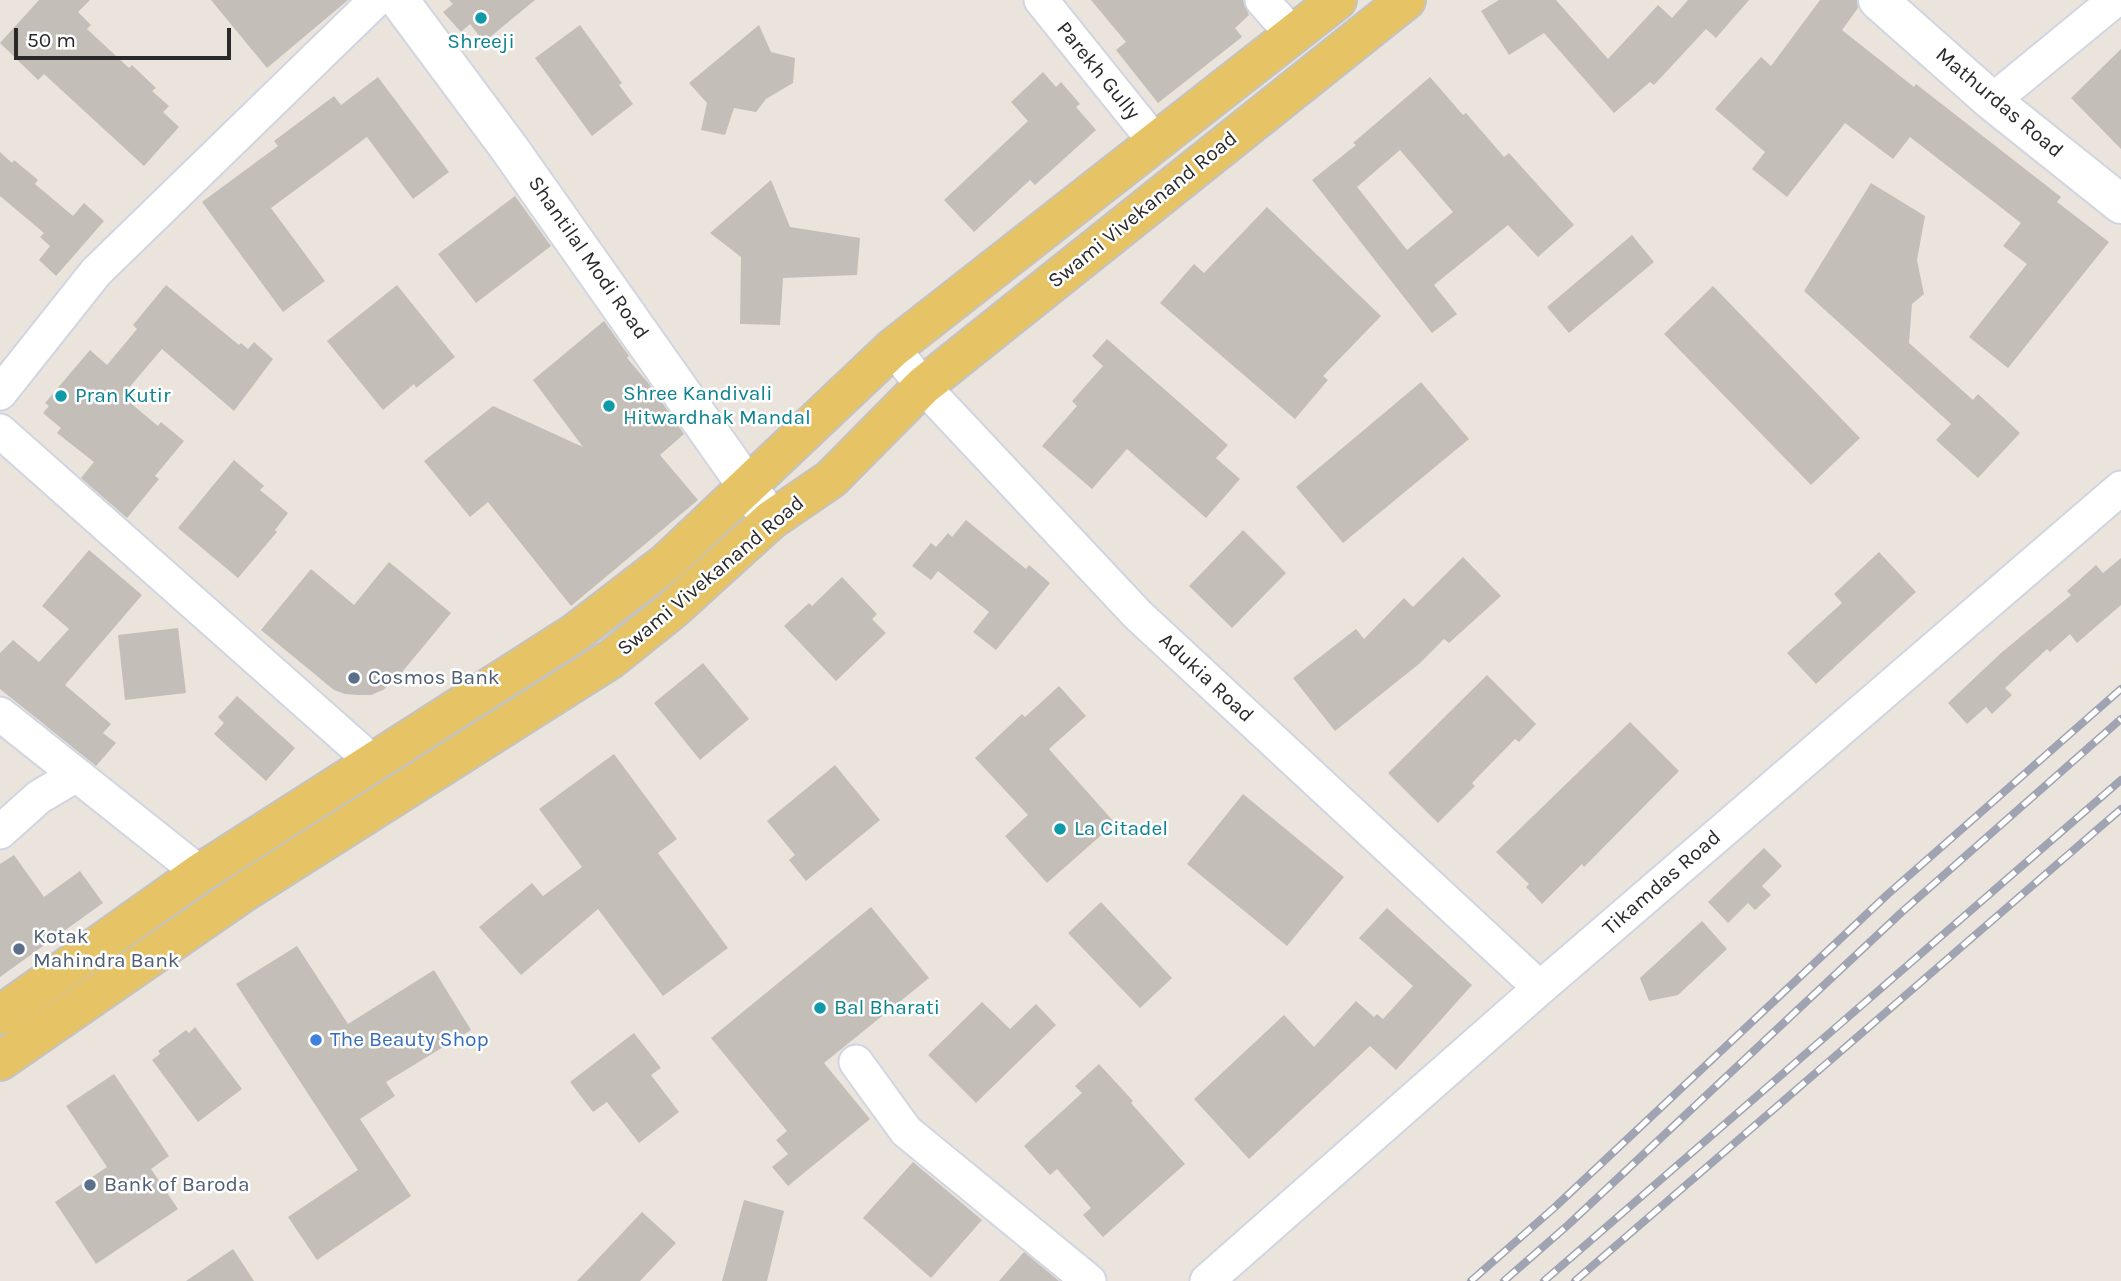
<!DOCTYPE html>
<html>
<head>
<meta charset="utf-8">
<style>
  body { margin:0 }
  #map { position:relative; width:2121px; height:1281px; overflow:hidden; background:#eae4dc; font-family:Karla,sans-serif }
  canvas { display:block }
  .scale { position:absolute; left:14px; top:28px; width:217px; height:32px; box-sizing:border-box; border:4px solid #292929; border-top:0; padding-left:9px; font-size:21px; line-height:24px; white-space:nowrap; color:#292929; -webkit-text-stroke:5px #fff; paint-order:stroke }
</style>
</head>
<body>
<div id="map">
<canvas width="2121" height="1281"></canvas>
<div class="scale">50 m</div>
</div>
<script>
const ctx = document.querySelector('canvas').getContext('2d');
ctx.lineJoin = 'round';
function fillPath(path, color) { ctx.fillStyle = color; ctx.fill(path, 'evenodd'); }
function strokePath(path, color, width, dash) { ctx.strokeStyle = color; ctx.lineWidth = width; ctx.lineCap = dash ? 'butt' : 'round'; ctx.setLineDash(dash || []); ctx.stroke(path); }
function label(font, color, halo, rows, align = 'center') {
  ctx.font = font + ' Karla,sans-serif'; ctx.lineWidth = 5; ctx.setLineDash([]); ctx.textBaseline = 'middle'; ctx.strokeStyle = halo; ctx.fillStyle = color; for (const [text, x, y, turn = 0] of rows) {
    ctx.save(); ctx.translate(x, y); ctx.rotate((+turn || 0) * Math.PI / 180); ctx.textAlign = isNaN(turn) ? turn : align; if (halo) ctx.strokeText(text, 0, 0); ctx.fillText(text, 0, 0); ctx.restore();
  }
}
fillPath(new Path2D(`
  M39 0H90L78 12 91 25 87 29 129 68 132 65 156 88 152 91 169 106 163 112 179 127 144 166 44 74 38 80 0 43Z
  M211 0H348L267 68Z
  M449 0H535L484 42 470 24 461 32 443 12 453 4Z
  M1091 0H1243L1249 15 1235 28 1242 37 1158 103 1116 50 1126 42Z
  M1499 0H1556L1608 59 1658 5 1672 18 1688 0H1749L1716 38 1706 29 1654 85 1650 82 1614 113 1544 33 1509 55 1481 11Z
  M1820 0H1857L1858 8 1842 30 1914 87 1916 84 2061 197 2057 202 2109 242 2008 368 1969 337 2027 264 2003 246 2021 223 1910 137 1893 159 1845 123 1787 197 1752 169 1765 152 1715 109 1761 57 1771 66Z
  M580 25 622 83 619 85 633 104 592 136 535 58Z
  M759 25 771 52 795 58 793 83 766 99 756 112 734 108 725 135 701 130 707 103 689 83Z
  M2121 49V149L2071 98Z
  M1043 72 1056 87 1061 82 1080 104 1076 107 1096 130 1035 185 1030 180 974 232 944 200 1028 121 1011 102Z
  M378 77 449 172 413 199 367 137 271 208 325 281 283 312 202 202 278 146 274 141 334 96 341 105Z
  M1430 77 1463 115 1466 113 1504 157 1509 153 1574 225 1538 257 1508 225 1434 285 1457 314 1432 333 1312 180 1356 145 1353 143ZM1400 150 1453 212 1407 250 1357 187Z
  M0 152 12 163 14 160 38 180 35 184 73 216 84 203 104 221 56 276 39 260 50 246 40 237 44 233 0 196Z
  M771 180 790 227 860 238 857 275 783 278 780 325 740 324 741 257 710 233Z
  M1871 183 1925 216 1917 260 1924 294 1912 304 1909 343 1973 400 1978 394 2020 433 1978 478 1936 440 1951 424 1804 291Z
  M515 196 551 246 476 303 438 254Z
  M1267 207 1381 316 1323 376 1328 380 1295 419 1160 303 1194 264 1204 273Z
  M1632 235 1654 262 1569 333 1547 307Z
  M166 285 239 345 241 343 248 349 254 342 273 359 234 411 162 349 122 396 158 426 161 422 184 441 155 476 159 479 127 518 81 478 94 462 57 433 61 428 43 413 49 406 45 403 90 350 107 365 137 329 133 325Z
  M397 285 455 357 416 388 414 384 383 410 327 341Z
  M1713 286 1860 438 1811 485 1664 334Z
  M604 321 629 356 627 358 649 384 684 434 660 455 698 500 571 606 488 502 470 517 424 461 493 406 583 447 533 380Z
  M1107 339 1228 445 1216 458 1240 479 1206 518 1127 449 1092 489 1042 446 1077 406 1072 401 1103 366 1092 356Z
  M1421 382 1469 439 1343 543 1296 487Z
  M234 460 264 486 260 490 288 513 275 530 277 532 238 578 178 528Z
  M966 520 1026 569 1029 565 1050 583 996 650 973 632 989 612 938 571 931 580 912 566 931 543 936 547 948 533 952 537Z
  M1243 530 1286 573 1232 628 1189 586Z
  M89 550 142 595 65 685 111 724 103 733 116 743 96 766 0 689V653L13 640 39 662 69 629 42 606Z
  M1879 552 1916 592 1816 684 1787 653 1842 603 1834 594Z
  M1463 557 1501 596 1449 643 1444 639 1419 664 1335 731 1293 678 1356 629 1364 639 1404 598 1413 607Z
  M2121 558V605L2077 643 2070 634 2050 652 2047 649 2005 688 2012 695 1992 714 1986 707 1967 724 1948 703 2001 653 2071 595 2067 591 2096 565 2103 573Z
  M389 562 451 613 398 677 383 690 371 695H358L345 694 334 690 261 630 311 569 354 605Z
  M842 577 877 614 872 619 886 633 836 681 784 626 809 603 812 606Z
  M178 628 186 693 125 700 118 635Z
  M703 663 749 719 700 760 654 703Z
  M1487 675 1536 724 1519 742 1515 739 1472 783 1475 786 1438 823 1388 773Z
  M1059 686 1086 716 1049 749 1115 823 1047 883 1005 836 1028 815 975 758 1022 714 1025 717Z
  M237 696 295 748 266 781 214 734 224 723 218 717Z
  M1630 722 1679 771 1584 867 1582 864 1542 904 1526 887 1529 884 1496 852Z
  M614 754 677 839 658 853 728 948 663 996 598 909 521 975 479 927 532 883 543 896 582 867 539 809Z
  M835 765 880 820 806 881 789 860 795 855 767 821Z
  M1243 794 1344 877 1287 946 1187 864Z
  M1764 848 1782 866 1762 886 1771 895 1755 910 1748 903 1728 923 1708 902Z
  M14 855 44 897 80 871 103 903 0 977V864Z
  M1101 902 1172 978 1140 1008 1068 933Z
  M871 907 929 978 824 1063 870 1119 788 1186 772 1167 788 1154 776 1140 787 1131 711 1038Z
  M1387 908 1472 985 1396 1070 1370 1046 1249 1159 1194 1099 1284 1015 1314 1047 1356 1001 1374 1017 1377 1014 1383 1019 1413 986 1359 938Z
  M1702 921 1727 949 1678 995 1649 1001 1640 978Z
  M297 946 348 1024 434 970 471 1030 386 1082 395 1096 360 1119 411 1196 317 1260 288 1217 358 1170 236 984Z
  M982 1002 1010 1029 1036 1004 1056 1025 976 1103 928 1055Z
  M195 1027 242 1089 198 1122 152 1060 160 1054 158 1051 186 1030 189 1033Z
  M634 1033 661 1068 651 1075 679 1112 639 1143 607 1102 593 1112 570 1082Z
  M1099 1064 1133 1101 1131 1103 1185 1164 1103 1237 1083 1215 1091 1208 1057 1169 1050 1175 1024 1146 1082 1093 1075 1086Z
  M114 1074 169 1156 151 1169 178 1209 96 1264 55 1202 107 1167 66 1106Z
  M913 1162 982 1220 931 1278 863 1218Z
  M744 1200 784 1211 767 1281H722Z
  M642 1212 676 1243 640 1281H577Z
  M233 1249 254 1281H186Z
  M1024 1252 1059 1281H999Z`), '#c3beb8');
const street = new Path2D(`
  M1041 0 1156 143
  M1262 0 1293 35
  M1992 101 2115 0
  M893 348 923 386 1138 615 1540 988
  M0 393 96 272 376 0
  M0 431 373 762
  M0 714 200 873
  M0 832 39 797 76 775
  M856 1062 906 1131 1089 1281
  M1207 1281 1540 988 2121 488`);
const secondary = new Path2D(`
  M399 0 509 148 771 520
  M1878 0 1992 101 2121 204`);
const primary = new Path2D(`
  M0 1015 200 873 575 633 666 563 893 348 1337 0
  M0 1061 244 892 611 659 672 610 771 520 831 479 923 386 1406 0`);
strokePath(street, '#d1d5e1', 37);
strokePath(secondary, '#d1d5e1', 42);
strokePath(primary, '#c3c3c3', 42);
strokePath(street, '#fff', 33);
strokePath(secondary, '#fff', 38);
strokePath(primary, '#e6c465', 38);
const rail = new Path2D(`
  M1471 1281 1555 1207 1888 894 2121 689
  M1504 1281 1568 1225 1903 911 2121 719
  M1544 1281 2121 780
  M1575 1281 2121 809`);
strokePath(rail, '#9fa3b2', 8);
strokePath(rail, '#fff', 5, [16]);
for (const [x, y, r, color] of [
  [481,18,7,"#0f9aa8"],
  [61,396,7,"#0f9aa8"],
  [609,406,7,"#0f9aa8"],
  [354,678,7,"#5c6f8a"],
  [1060,829,7,"#0f9aa8"],
  [19,949,7,"#5c6f8a"],
  [820,1008,7,"#0f9aa8"],
  [316,1040,7,"#3f7fe0"],
  [90,1185,7,"#5c6f8a"]
]) { const dot = new Path2D(); dot.arc(x, y, r, 0, 2 * Math.PI); ctx.fillStyle = color; ctx.fill(dot); strokePath(dot, '#fff', 2.5); }
label('21px', '#0d838f', '#fff', [
  ["Shreeji",481,42,"center"],
  ["Shree Kandivali",623,394],
  ["Hitwardhak Mandal",623,418],
  ["Pran Kutir",75,396],
  ["La Citadel",1074,829],
  ["Bal Bharati",834,1008]
], 'left');
label('21px', '#292929', '#fff', [
  ["Parekh Gully",1098,71,51],
  ["Mathurdas Road",1999,103,40],
  ["Swami Vivekanand Road",1143,210,-39],
  ["Shantilal Modi Road",588,258,55],
  ["Swami Vivekanand Road",711,576,-40],
  ["Adukia Road",1206,678,43],
  ["Tikamdas Road",1662,883,-41]
]);
label('21px', '#4e5e75', '#fff', [
  ["Cosmos Bank",368,678],
  ["Kotak",33,937],
  ["Mahindra Bank",33,961],
  ["Bank of Baroda",104,1185]
], 'left');
label('21px', '#366cbe', '#fff', [
  ["The Beauty Shop",330,1040]
], 'left');
</script>
</body>
</html>
